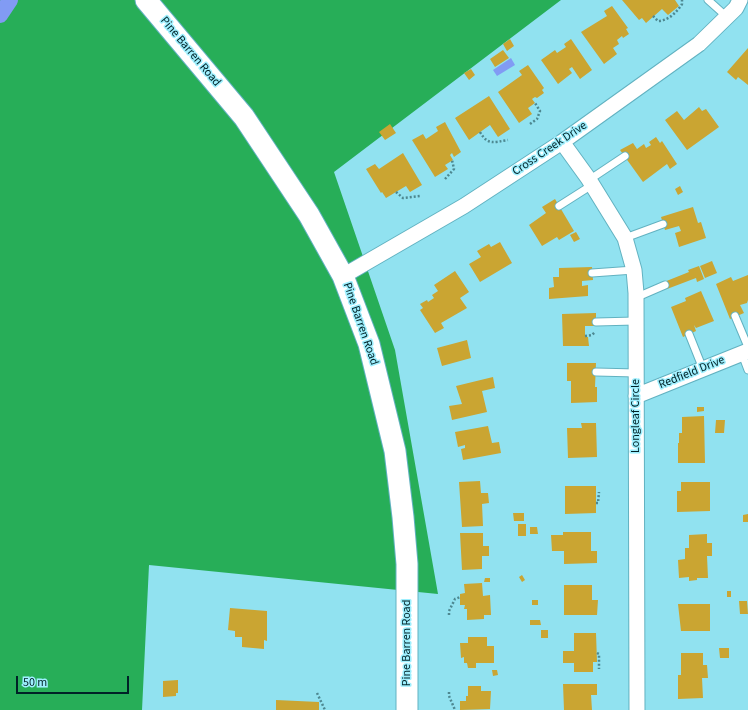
<!DOCTYPE html>
<html>
<head>
<meta charset="utf-8">
<style>
  body { margin:0 }
  #map { position:relative; width:748px; height:710px; overflow:hidden; background:#91e2f0; font-family:"Source Sans 3",sans-serif }
  canvas { display:block }
  .scale { position:absolute; left:16px; top:676px; width:113px; height:18px; box-sizing:border-box; border:2px solid #002227; border-top:0; padding-left:5px; font-size:12px; line-height:14px; white-space:nowrap; color:#002227; -webkit-text-stroke:3px #9eeffe; paint-order:stroke }
</style>
</head>
<body>
<div id="map">
<canvas width="748" height="710"></canvas>
<div class="scale">50 m</div>
</div>
<script>
const ctx = document.querySelector('canvas').getContext('2d');
ctx.lineJoin = 'round';
function fillPath(path, color) { ctx.fillStyle = color; ctx.fill(path, 'evenodd'); }
function strokePath(path, color, width, dash) { ctx.strokeStyle = color; ctx.lineWidth = width; ctx.lineCap = dash ? 'butt' : 'round'; ctx.setLineDash(dash || []); ctx.stroke(path); }
function label(font, color, halo, rows, align = 'center') {
  ctx.font = font + ' "Source Sans 3",sans-serif'; ctx.lineWidth = 3; ctx.setLineDash([]); ctx.textBaseline = 'middle'; ctx.strokeStyle = halo; ctx.fillStyle = color; for (const [text, x, y, turn = 0] of rows) {
    ctx.save(); ctx.translate(x, y); ctx.rotate((+turn || 0) * Math.PI / 180); ctx.textAlign = isNaN(turn) ? turn : align; if (halo) ctx.strokeText(text, 0, 0); ctx.fillText(text, 0, 0); ctx.restore();
  }
}
fillPath(new Path2D(`
  M0 0H561L334 172 395 350 438 594 149 565 142 710H0Z`), '#27ae58');
fillPath(new Path2D(`
  M511 58 515 65 497 76 493 70Z`), '#819bf4');
strokePath(new Path2D(`
  M0 15 10 0`), '#819bf4', 16);
fillPath(new Path2D(`
  M622 0H675L679 6 668 15 662 9 646 23 642 18 639 20Z
  M612 6 628 28 626 29 629 34 623 38 622 36 617 40 619 44 613 48 617 54 604 64 581 32 607 16 604 11Z
  M510 39 514 46 507 51 503 44Z
  M571 39 592 70 580 79 572 67 569 69 572 73 558 84 541 60 555 50 557 53 566 47 564 44Z
  M748 48V85L738 77 736 80 727 72Z
  M503 50 509 58 495 67 490 59Z
  M528 65 544 88 542 90 544 93 537 98 535 97 532 99 535 103 528 108 532 114 519 123 498 92 522 75 519 71Z
  M471 69 475 75 469 80 464 73Z
  M489 96 510 129 498 137 490 125 469 140 455 118Z
  M699 107 702 111 706 109 719 127 687 150 665 120 677 111 684 120Z
  M445 122 461 152 454 157 452 153 450 155 453 160 445 165 448 169 435 177 412 140 423 134 426 139 438 131 436 127Z
  M390 124 396 133 385 140 379 132Z
  M656 137 660 143 662 141 677 164 670 169 667 164 643 182 620 150 633 143 637 149 644 144 646 148 651 145 649 142Z
  M403 153 422 185 410 192 406 186 386 198 382 192 381 193 366 169 375 164 379 169Z
  M680 186 683 192 678 195 675 189Z
  M555 199 574 231 559 240 557 237 542 246 529 225 546 213 542 207Z
  M693 207 698 223 701 222 706 238 679 247 675 233 681 231 679 226 665 230 661 217Z
  M576 232 580 239 574 242 570 235Z
  M500 242 512 263 480 282 469 264 481 257 477 251 489 244 491 247Z
  M712 261 717 273 705 278 700 266Z
  M699 266 704 279 697 282 696 278 667 289 664 282 689 272 688 270Z
  M592 267 593 280 582 281V286L588 285V296L549 299V288L554 287 553 277H559V268Z
  M455 271 469 292 460 298 467 308 441 323 444 328 435 333 420 310 423 308 420 304 427 300 428 302 434 298 432 295 438 291 434 285Z
  M748 275V300L747 303 740 305 744 313 730 319 716 284 731 277 733 281Z
  M701 291 714 321 696 328 694 325 696 331 683 337 671 307 686 301 685 298Z
  M596 313V326H585V337H588L589 346H563L562 314Z
  M467 340 471 358 442 366 437 348Z
  M567 363H596L595 387H597V402L571 403V381H567Z
  M493 377 495 388 482 391 487 412 452 420 449 406 462 404 456 386Z
  M697 407H704V411L697 412Z
  M704 416 705 463H678V443H679V433H682V417Z
  M716 420H725L724 433H715Z
  M581 423H596L597 457 568 458 567 428H582Z
  M488 426 492 443 499 442 501 453 463 460 461 449 465 448V445L458 447 455 432Z
  M480 481 481 493H488L489 503 482 504 483 526 462 527 459 482Z
  M681 482H710V511L677 512V491H681Z
  M565 486H596V513L565 514Z
  M513 513H524V521H514Z
  M748 514V522H743V515Z
  M518 524H526V536H518Z
  M530 527H537L538 534H530Z
  M563 532H591V551H597V563L564 564V551H552L551 535H563Z
  M460 533H483V546H489V556H482V569L462 570Z
  M707 534V543H712V556H707L708 578H697V580L689 581V577L679 578 678 560 685 559V548H689V535Z
  M522 575 525 580 522 582 519 577Z
  M485 578H490V582H484Z
  M482 583 483 596 490 595 491 615H484V619L467 620V609H464L465 605H460V594L465 593 464 584Z
  M564 585H592V600H598L597 615H564Z
  M727 591H731V597H727Z
  M532 600H538V605H532Z
  M739 601H747L748 614H740Z
  M678 604H710V631H681Z
  M230 608 267 611V641L264 640V649L242 647V637H235V631L228 630Z
  M530 620H540L541 625H530Z
  M541 630H548V638H541Z
  M574 633H596L597 662H593V672H574V663H563V651H574Z
  M468 637H487V646H494V663H476V668H468L467 663H464V657L461 658 460 643H468Z
  M719 648H729V658H720Z
  M681 653H703V665H707L708 678H702L703 698 678 699V675H681Z
  M492 670H497L498 675 493 676Z
  M178 680V693H176V696L163 697V681Z
  M563 684H597V695H591L592 710H564Z
  M468 686H481V691H491L490 709 460 710V701H466V696H468Z
  M276 700 319 702V710H276Z`), '#caa532');
const service = new Path2D(`
  M708 0 727 17
  M589 180 625 156
  M559 206 592 185
  M625 238 663 224
  M592 273 634 270
  M635 298 665 285
  M735 316 748 347
  M596 322 635 321
  M689 334 703 369
  M742 354 748 370
  M596 372 636 373`);
const minor = new Path2D(`
  M562 142 588 178 625 238 634 270 636 293 637 710
  M343 276 464 206 562 142 699 44 736 8 740 0
  M636 396 748 351`);
const secondary = new Path2D(`
  M146 0 244 117 309 215 343 276 369 344 395 451 403 517 407 564V710`);
strokePath(service, '#62b2c1', 9);
strokePath(minor, '#62b2c1', 17);
strokePath(secondary, '#62b2c1', 23);
strokePath(new Path2D(`
  M653 16 658 21C668 21 677 12 682 4V0
  M530 124 537 119 540 111 535 103
  M480 132C488 146 494 142 508 140
  M445 179 454 169 452 160
  M396 192 403 198 420 196
  M585 336 592 335 595 332
  M596 503H598L599 492
  M449 615V611L455 599 460 597
  M597 653 599 654V669
  M449 692V696L455 710
  M317 693 325 710`), '#4d8891', 2.5, [2, 2]);
strokePath(service, '#fff', 7);
strokePath(minor, '#fff', 15);
strokePath(secondary, '#fff', 21);
label('12px', '#002227', '#9eeffe', [
  ["Pine Barren Road",190,52,50],
  ["Cross Creek Drive",550,149,-34],
  ["Pine Barren Road",360,324,71],
  ["Redfield Drive",692,373,-22],
  ["Longleaf Circle",636,416,-90],
  ["Pine Barren Road",407,643,-90]
]);
</script>
</body>
</html>
